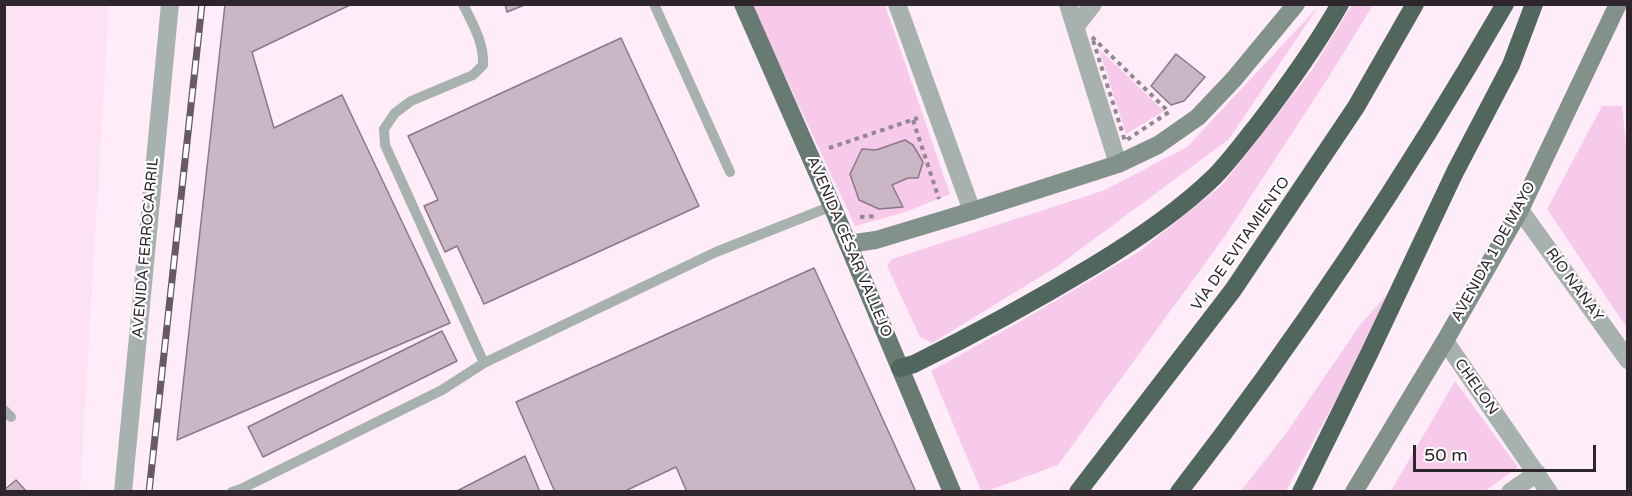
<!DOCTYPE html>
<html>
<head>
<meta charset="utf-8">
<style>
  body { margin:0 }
  #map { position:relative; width:1632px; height:496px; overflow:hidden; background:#feedf9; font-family:"Varela Round",sans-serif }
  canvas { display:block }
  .frame { position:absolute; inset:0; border:6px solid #2e262c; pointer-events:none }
  .scale { position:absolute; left:1413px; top:445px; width:183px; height:27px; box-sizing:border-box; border:3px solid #2e262c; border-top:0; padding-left:8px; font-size:18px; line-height:21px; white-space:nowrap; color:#2e262c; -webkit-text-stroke:4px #fff; paint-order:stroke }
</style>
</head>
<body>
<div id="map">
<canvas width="1632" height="496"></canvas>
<div class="frame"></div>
<div class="scale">50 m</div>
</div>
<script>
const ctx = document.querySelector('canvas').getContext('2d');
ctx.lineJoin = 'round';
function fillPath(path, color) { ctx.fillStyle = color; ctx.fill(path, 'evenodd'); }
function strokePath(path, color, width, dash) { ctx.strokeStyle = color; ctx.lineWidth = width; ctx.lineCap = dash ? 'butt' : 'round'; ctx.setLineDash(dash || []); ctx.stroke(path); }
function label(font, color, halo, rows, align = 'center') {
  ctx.font = font + ' "Varela Round",sans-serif'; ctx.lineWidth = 4.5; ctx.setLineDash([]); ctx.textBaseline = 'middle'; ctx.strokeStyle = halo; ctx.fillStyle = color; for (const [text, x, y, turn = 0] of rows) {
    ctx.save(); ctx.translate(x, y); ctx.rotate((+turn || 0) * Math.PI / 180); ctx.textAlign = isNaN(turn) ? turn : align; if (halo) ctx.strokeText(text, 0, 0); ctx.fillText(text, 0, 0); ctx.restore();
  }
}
fillPath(new Path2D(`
  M4 5H109L80 491H5Z`), '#fde2f6');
fillPath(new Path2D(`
  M752 5H885L950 194 906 212 855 226Z
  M1352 5H1373L1330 75 1225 236 1058 465 987 491H981L931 371 1021 321 1140 251 1222 185 1312 70Z
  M1318 7 1229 139 1058 266 932 343 920 337 887 266 892 259 1105 190 1187 147Z
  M1099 49 1164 111 1126 134Z
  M1602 106H1622L1628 164 1627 328 1547 209Z
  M1396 284 1393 296 1286 491 1240 492 1284 436 1360 325Z
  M1455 381 1518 467 1485 491H1391Z`), '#f7caeb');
const building = new Path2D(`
  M225 4H352L252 52 274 128 342 95 450 323 177 440Z
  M505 4H527L507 12Z
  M621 38 699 206 484 304 457 246 445 252 424 206 438 200 408 136Z
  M1176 54 1205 77 1184 101 1171 105 1151 86Z
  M905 140 913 145 923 162 918 178H908L892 185 903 207 879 209 859 200 850 174 862 149 876 150Z
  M814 268 916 492H687L676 467 623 492H555L516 402Z
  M442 331 457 361 263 457 248 427Z
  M525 456 540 492H455Z
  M16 480 27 492H4V490Z`);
fillPath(building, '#cab6c5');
strokePath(building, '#8b7886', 1.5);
strokePath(new Path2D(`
  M1092 37 1169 112 1125 141Z
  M913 120 939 199
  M829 148 918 118
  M860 217 876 216`), '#938790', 4, [4.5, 4.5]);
strokePath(new Path2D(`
  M463 4C473 25 484 42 483 65L473 75 411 101 395 113 384 129 385 145 484 363
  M654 4 730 172
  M4 410 11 417
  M232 492 241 489 442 390 484 363 716 252 832 206`), '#a7b1ad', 10);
strokePath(new Path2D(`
  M897 4 972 211
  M1068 4 1118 164
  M1076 26 1093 4
  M1520 210 1628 360
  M1445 341 1549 492
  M123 492 170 4
  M1510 492 1537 473`), '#a7b1ad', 18);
strokePath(new Path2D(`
  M848 244 876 240 972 211 1118 164 1158 145 1198 117 1234 79 1296 4
  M1354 492 1445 341 1520 210 1618 4`), '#82928b', 18);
strokePath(new Path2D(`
  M743 4 832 206 952 492`), '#677b73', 18);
strokePath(new Path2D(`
  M900 368 914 364C975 334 1035 301 1093 266 1136 240 1178 212 1214 177 1229 162 1242 144 1255 128 1286 88 1315 48 1340 4
  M1078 492 1233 290 1356 107 1415 4
  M1179 492C1299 337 1407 174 1505 4
  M1301 492 1369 354 1455 172 1511 65 1534 4`), '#51675e', 18);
const rail = new Path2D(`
  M149 492 202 4`);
strokePath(rail, '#665b63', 7);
strokePath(rail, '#fff', 4.5, [14]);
label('15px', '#2e262c', '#fff', [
  ["VÍA DE EVITAMIENTO",1241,244,-55],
  ["AVENIDA CÉSAR VALLEJO",849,247,67],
  ["AVENIDA FERROCARRIL",146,248,-85],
  ["AVENIDA 1 DE MAYO",1494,252,-61],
  ["RÍO NANAY",1574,285,54],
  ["CHELON",1476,387,55]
]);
</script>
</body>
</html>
